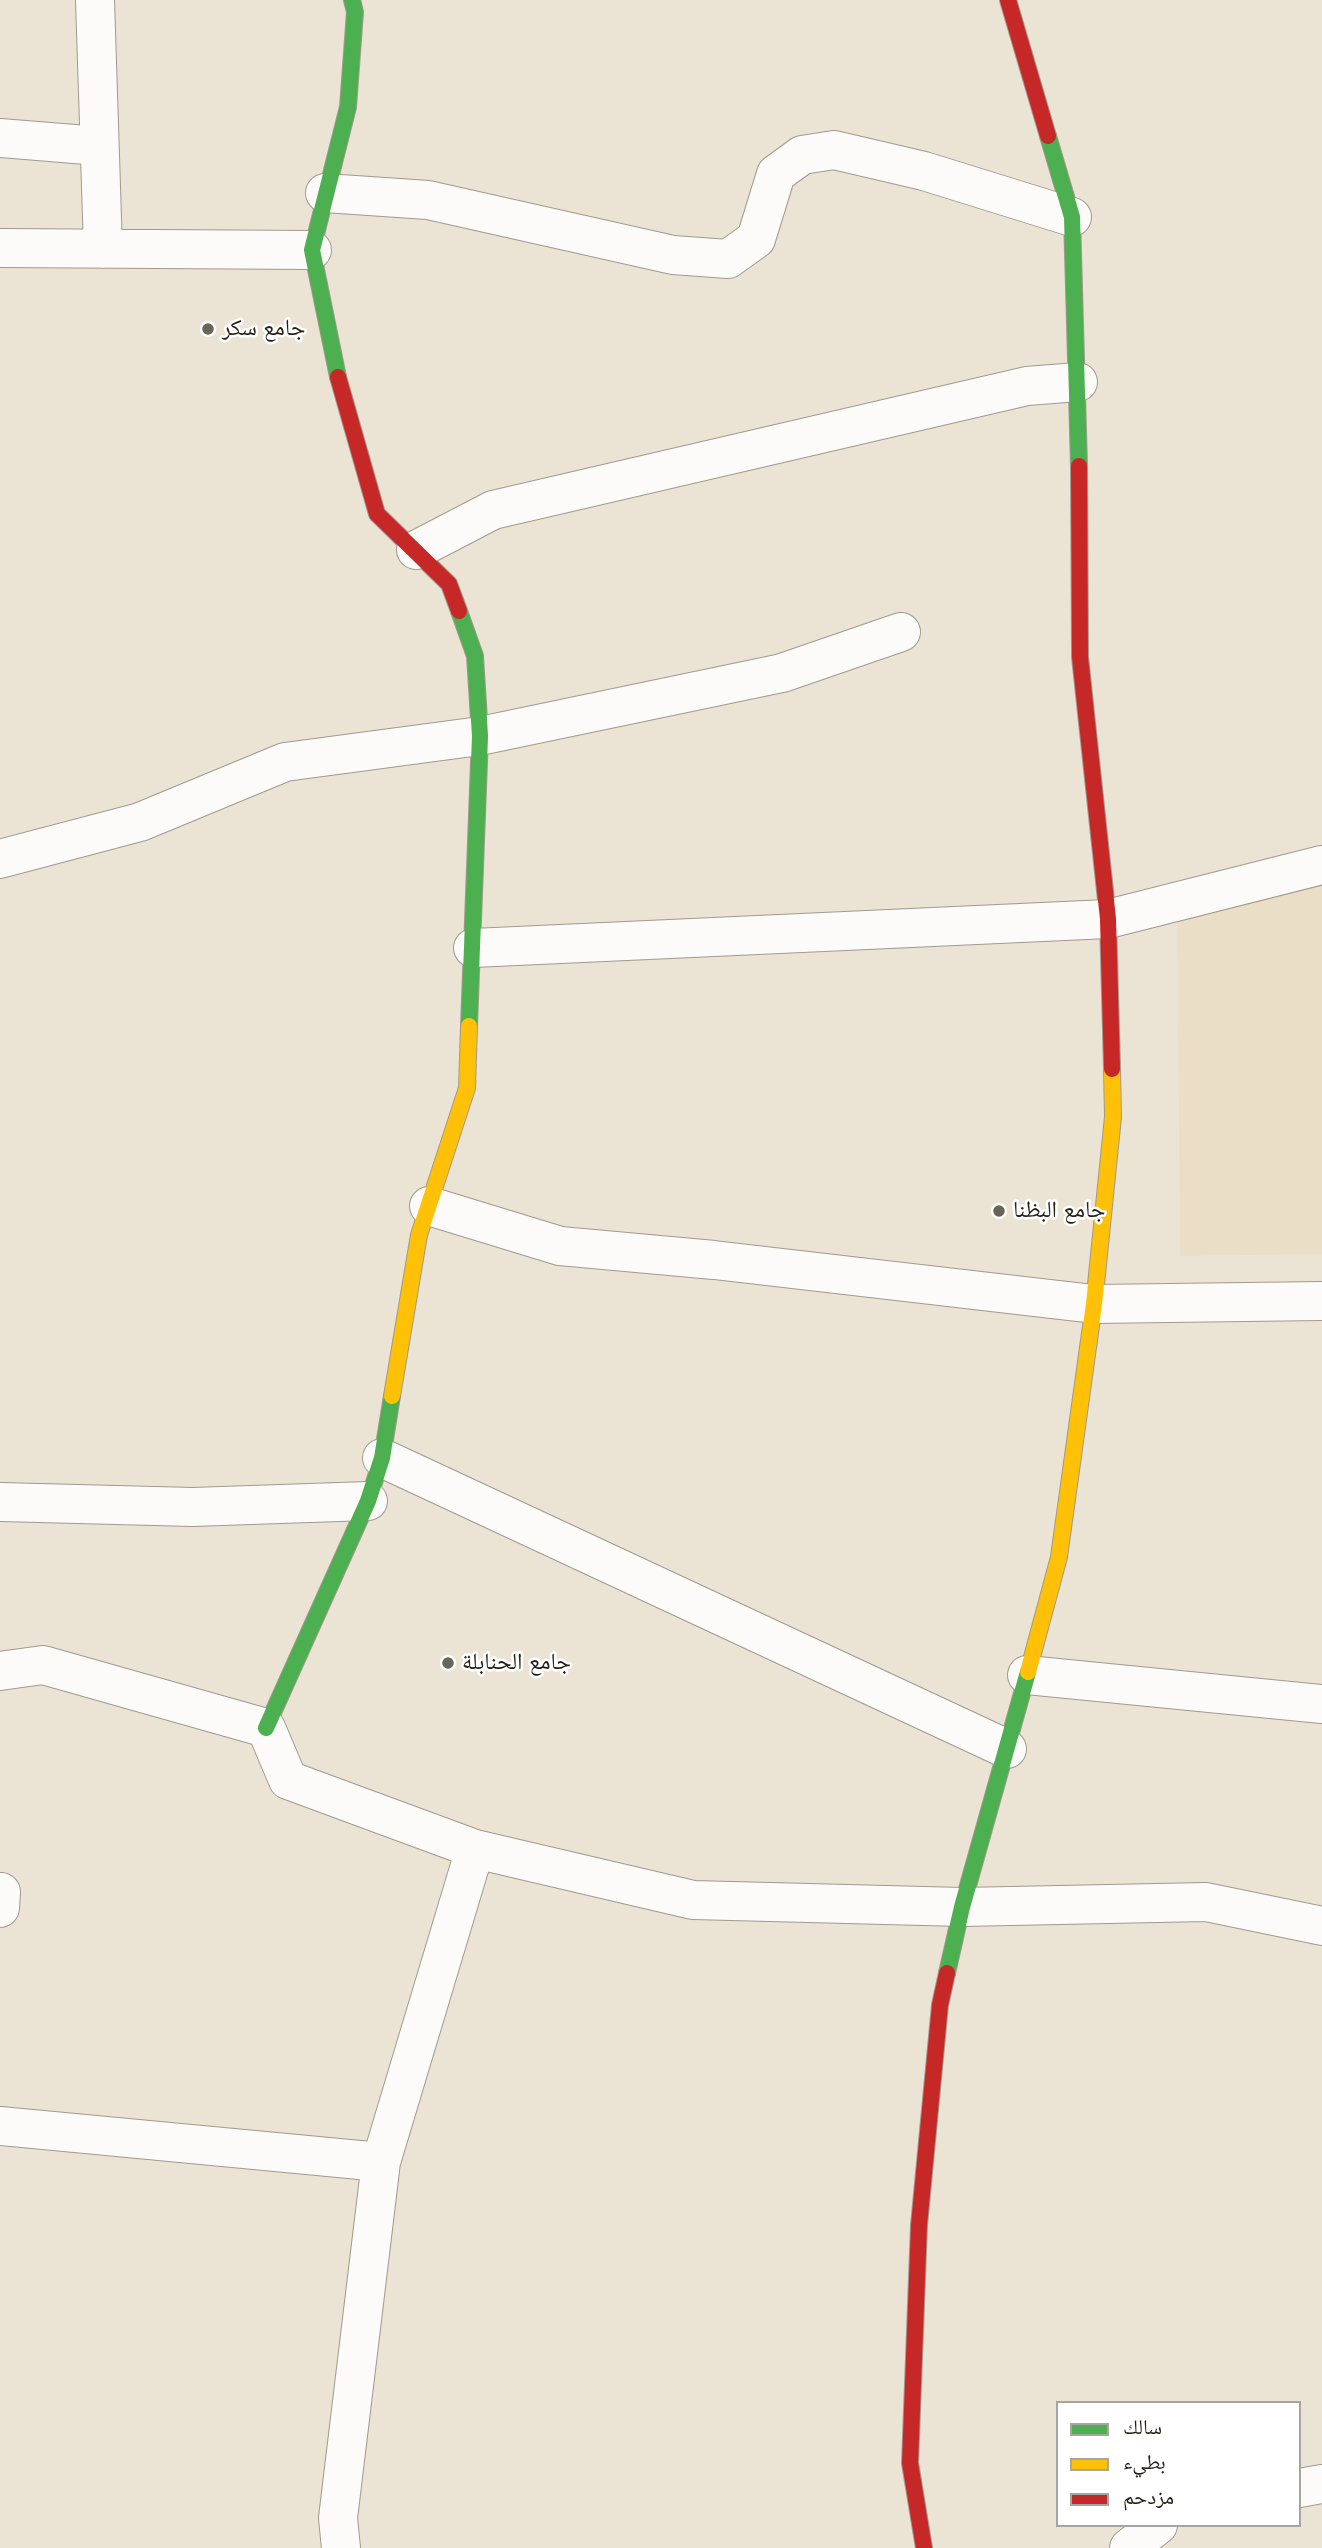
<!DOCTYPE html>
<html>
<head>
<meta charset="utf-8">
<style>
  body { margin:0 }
  #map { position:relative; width:1322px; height:2548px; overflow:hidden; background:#ebe4d5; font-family:Arial,"Noto Naskh Arabic",sans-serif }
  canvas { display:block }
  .legend { position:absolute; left:1056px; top:2401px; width:245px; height:126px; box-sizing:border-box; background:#fff; border:2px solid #a7a5a1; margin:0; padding:9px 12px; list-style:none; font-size:21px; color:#231f15 }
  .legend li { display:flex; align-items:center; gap:14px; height:35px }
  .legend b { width:35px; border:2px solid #a7a5a1 }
</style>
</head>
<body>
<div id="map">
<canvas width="1322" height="2548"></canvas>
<ul class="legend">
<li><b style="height:9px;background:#4caf50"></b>سالك</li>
<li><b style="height:9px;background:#ffc107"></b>بطيء</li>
<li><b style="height:9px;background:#c62828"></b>مزدحم</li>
</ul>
</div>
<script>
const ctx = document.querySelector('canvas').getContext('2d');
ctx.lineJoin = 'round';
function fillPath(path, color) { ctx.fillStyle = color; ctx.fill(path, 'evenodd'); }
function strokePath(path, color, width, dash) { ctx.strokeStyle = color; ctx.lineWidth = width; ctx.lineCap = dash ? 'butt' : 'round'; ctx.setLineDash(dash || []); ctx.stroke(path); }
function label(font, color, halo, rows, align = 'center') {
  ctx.font = font + ' Arial,"Noto Naskh Arabic",sans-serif'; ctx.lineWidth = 5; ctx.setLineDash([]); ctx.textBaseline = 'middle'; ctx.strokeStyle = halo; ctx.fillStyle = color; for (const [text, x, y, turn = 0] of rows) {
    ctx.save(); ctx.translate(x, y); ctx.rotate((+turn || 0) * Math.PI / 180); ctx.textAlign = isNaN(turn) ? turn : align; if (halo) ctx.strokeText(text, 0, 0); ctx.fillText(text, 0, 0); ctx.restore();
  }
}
fillPath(new Path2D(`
  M1322 867V1254L1180 1256 1177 899Z`), '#eadfc6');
const street = new Path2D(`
  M95 0 103 249
  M0 138 99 146
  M325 193 428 200 673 255 728 259 756 239 776 174 802 155 834 150 924 171 1072 217
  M0 248 312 250
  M416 550 493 510 1027 386 1078 382
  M0 859 140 822 285 762 480 736 782 673 901 632
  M473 948 1108 919 1322 865
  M429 1206 560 1246 714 1260 1094 1304 1322 1301
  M382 1458 1007 1749
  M0 1502 193 1507 368 1501
  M0 1671 43 1665 266 1728 288 1780 475 1849 693 1900 962 1907 1206 1902 1322 1926
  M1027 1675 1322 1704
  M0 1908 1 1892
  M0 2126 381 2162
  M1299 2488 1322 2484
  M341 2548 338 2518 381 2162 475 1849
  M1129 2548 1158 2525`);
const fast = new Path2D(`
  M1048 136 1072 217 1079 466
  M338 377 312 250 348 107 355 12 352 0
  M459 611 475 656 480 736 469 1026
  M266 1728 368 1501 382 1458 392 1396
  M947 1973 962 1907 1028 1672`);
const slow = new Path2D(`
  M392 1396 419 1235 467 1088 469 1026
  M1028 1672 1059 1557 1094 1304 1113 1117 1112 1069`);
const jam = new Path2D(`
  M1008 0 1048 136
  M338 377 377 514 449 584 459 611
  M1079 466 1080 657 1108 919 1112 1069
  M924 2548 910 2463 919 2225 940 2005 947 1973`);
strokePath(street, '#a09a8f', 40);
strokePath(fast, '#a09a8f', 18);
strokePath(slow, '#a09a8f', 18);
strokePath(jam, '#a09a8f', 18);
strokePath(street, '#fcfbf9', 38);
strokePath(fast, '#4caf50', 16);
strokePath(slow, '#ffc107', 16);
strokePath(jam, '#c62828', 16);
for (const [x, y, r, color] of [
  [208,329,7,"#696458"],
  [999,1211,7,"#696458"],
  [448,1663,7,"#696458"]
]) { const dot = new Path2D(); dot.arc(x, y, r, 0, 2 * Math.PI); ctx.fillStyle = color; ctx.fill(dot); strokePath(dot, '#fff', 2.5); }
label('23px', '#231f15', '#fff', [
  ["جامع سكر",222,329],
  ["جامع البظنا",1013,1211],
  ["جامع الحنابلة",462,1663]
], 'left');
</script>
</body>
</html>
